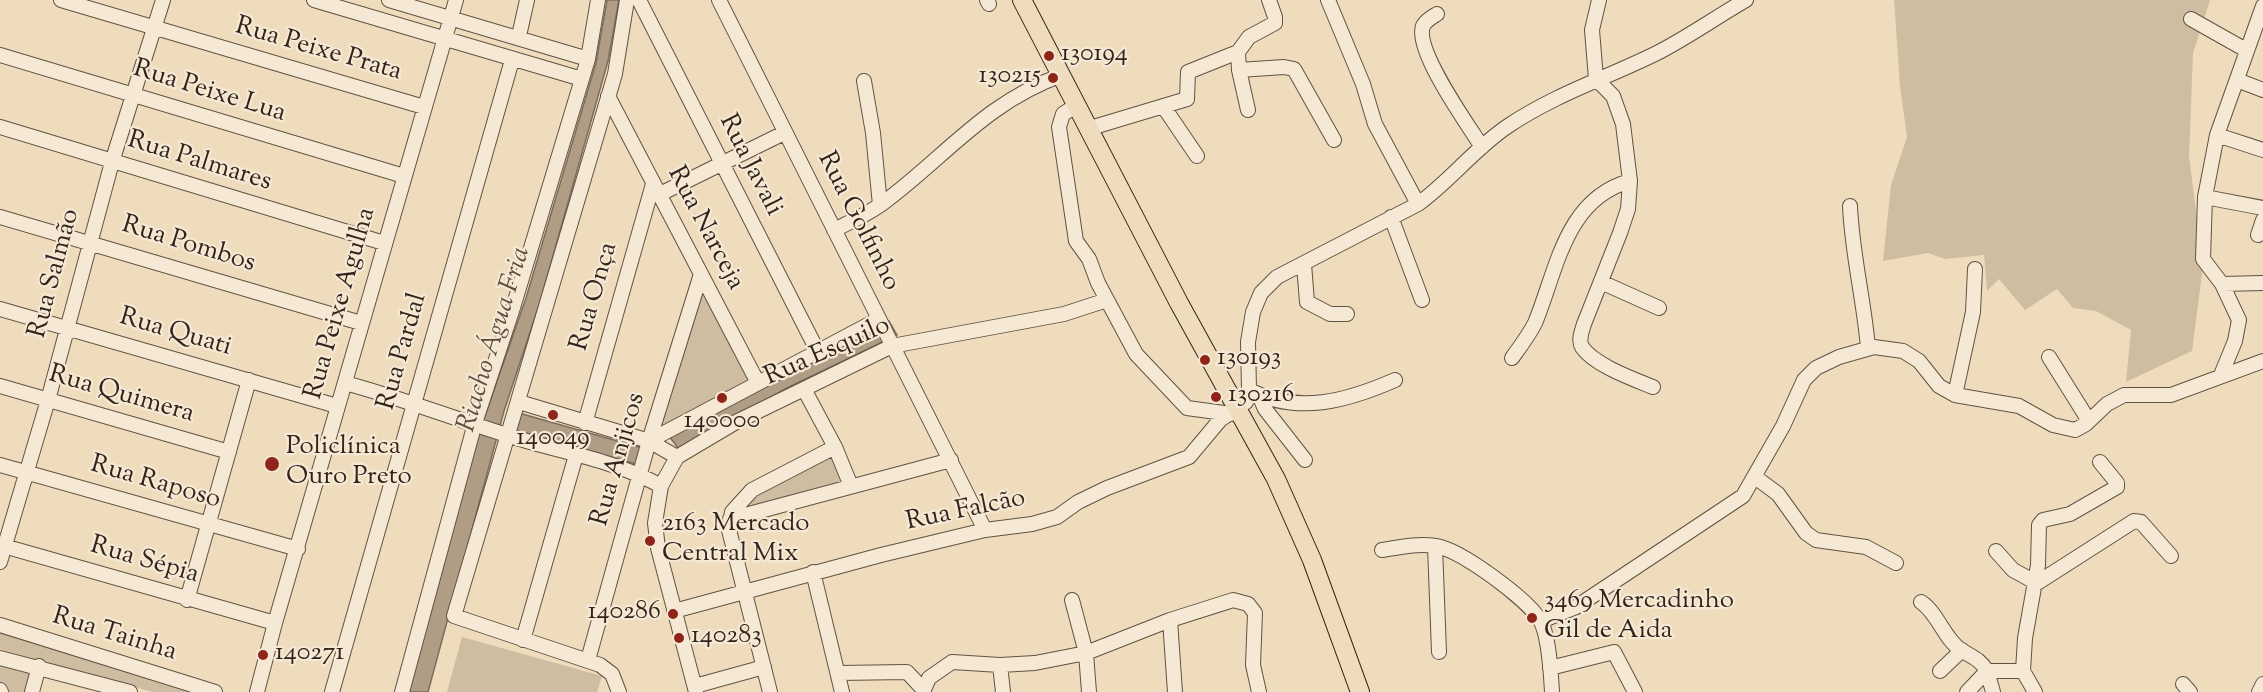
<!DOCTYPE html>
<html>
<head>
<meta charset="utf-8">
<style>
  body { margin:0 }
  canvas { display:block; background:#efdcbd }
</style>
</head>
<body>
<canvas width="2263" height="692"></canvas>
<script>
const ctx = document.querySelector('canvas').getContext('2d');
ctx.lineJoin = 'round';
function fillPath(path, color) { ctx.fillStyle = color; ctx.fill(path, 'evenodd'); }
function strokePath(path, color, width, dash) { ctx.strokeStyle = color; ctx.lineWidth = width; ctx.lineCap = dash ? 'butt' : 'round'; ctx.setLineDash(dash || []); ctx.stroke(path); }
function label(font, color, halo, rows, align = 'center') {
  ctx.font = font + ' "Sorts Mill Goudy",serif'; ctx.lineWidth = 4.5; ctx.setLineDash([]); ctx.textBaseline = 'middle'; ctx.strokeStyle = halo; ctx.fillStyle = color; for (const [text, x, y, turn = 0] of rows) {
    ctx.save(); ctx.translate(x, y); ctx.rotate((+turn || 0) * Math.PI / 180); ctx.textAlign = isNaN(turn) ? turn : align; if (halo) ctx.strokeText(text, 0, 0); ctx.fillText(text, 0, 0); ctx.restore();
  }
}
fillPath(new Path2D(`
  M1894 0H2210L2193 53 2189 156 2203 266 2192 351 2126 382 2131 330 2096 311 2073 308 2057 289 2025 310 1999 279 1987 291 1984 255 1945 259 1928 253 1883 261 1891 185 1907 137 1900 86Z
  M700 284 753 380 656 430Z
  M831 455 846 484 752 507 748 498Z
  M0 627 205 692H153L0 649Z
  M462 637 602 676 597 692H447Z
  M0 660 34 668 27 692H4L0 683Z`), '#cfbda1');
const water = new Path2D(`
  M607 0H619L608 61 540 302 504 411 428 692H408L477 439 526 298 596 63Z
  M889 321 897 335 787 388 679 449 668 435Z
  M519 413 642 448 636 464 513 430Z`);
fillPath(water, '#af9d86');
strokePath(water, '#7d6d5b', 1.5);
const minor = new Path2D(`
  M61 0 424 107
  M314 0 582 79
  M389 0 588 59
  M639 0 818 352
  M719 0 985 530
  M987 0 989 4
  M1328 0 1363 84 1375 124 1418 204
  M1599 0 1592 30 1596 79 1613 96 1623 124 1630 181 1628 209 1620 233 1584 324C1582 331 1578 340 1582 347 1594 365 1633 379 1653 387
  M1437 14C1432 17 1426 20 1423 26 1414 50 1468 125 1482 147
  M2191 19 2246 50
  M519 36 527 0
  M1238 52 1239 70 1284 67 1294 69 1334 140
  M0 55 404 176
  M1239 70 1248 110
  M2237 80 2263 90
  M864 81 873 133 880 205
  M608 96 758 383
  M1077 105 1063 114 1059 127 1076 241 1089 259 1098 283 1136 354 1187 408 1231 414
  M1163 106 1197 156
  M0 127 384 243
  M1087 129 1187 99 1188 72 1238 52 1249 37 1275 23V17L1269 0
  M2217 135 2263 150
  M658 195 784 133
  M2205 197 2263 208
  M1850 206C1852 254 1864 300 1868 348
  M0 217 361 323
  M1391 217 1422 300
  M834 230C850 222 868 214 883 203 945 157 986 102 1062 75
  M2258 235 2263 220
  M1304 264 1307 302 1330 314H1347
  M1601 282 1659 308
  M2222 284 2263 283
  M0 309 337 406
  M2049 357 2089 421
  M1512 358C1520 347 1529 335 1535 323 1557 270 1565 199 1630 181
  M2221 375 2235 341 2239 320 2222 284 2203 259 2205 197 2217 135 2263 6
  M345 383C401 398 455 419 510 436 560 452 615 460 661 486
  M0 386 229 452
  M804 389 835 447 851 486
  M1249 390C1298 415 1347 401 1395 380
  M1259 395 1265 409 1305 460
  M1955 395 1973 312 1975 269
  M519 402 649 441 677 457
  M585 423 653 184
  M649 441 879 319
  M0 465 298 549
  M1755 477 1778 494 1806 533 1816 540 1866 547 1896 563
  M730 519 951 460
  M0 545 275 623
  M1435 546 1439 652
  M1382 550C1400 547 1418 543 1436 546 1461 550 1526 598 1540 620 1549 635 1551 674 1552 692
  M1996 551 2013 570 2035 582
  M0 562 48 400 112 162 163 0
  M813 572 842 692
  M2034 585 2134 521 2141 522 2171 556
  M187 600 249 380
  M1072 600 1086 653 1089 692
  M1921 602C1938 613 1944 639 1961 650 1972 657 1980 659 1987 671H2023L2035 692
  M674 611 881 555 985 530 1032 524 1057 517 1078 502 1107 488 1189 457 1220 420 1246 402 1249 390 1248 342 1253 312 1261 293 1277 277 1418 204C1450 181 1475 148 1508 126 1554 95 1606 78 1655 54 1687 38 1716 17 1746 0
  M1170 620 1175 692
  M1541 621 1576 607 1743 496 1783 426 1804 380 1816 368 1839 357 1874 347 1903 351 1919 361 1939 386 1955 395 2019 406 2053 425 2075 430 2086 424 2107 404 2124 395H2171L2263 361
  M0 625 215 692
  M523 640 576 455
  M0 658 130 692
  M588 660 649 441 701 274
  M1000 665 1003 692
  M1550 668 1614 652 1635 692
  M1940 671 1962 650
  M2023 671 2025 638 2038 565 2039 525 2043 520 2070 514 2117 487V483L2100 462
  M838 673 907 672 923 689
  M2183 684 2190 692
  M695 686 764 667
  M0 690 1 692
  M32 692 39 666
  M257 692 275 623 456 0
  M332 692 512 60
  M402 692 475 423 512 311 588 59 598 0
  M619 692 612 674 600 665 454 616 615 74 627 0
  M696 692 658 548 655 523 661 486 677 457 736 422 892 346 1064 314 1107 300
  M770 692 729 530 732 512 752 490 835 447
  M923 692 929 678 952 662 1000 665 1035 663 1086 653 1170 620 1233 600 1248 604 1255 613 1253 665 1259 692
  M1967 692 1987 671 1993 692
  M2259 692 2263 684`);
const major = new Path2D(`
  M1022 0 1179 303 1276 479 1312 560 1360 692`);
strokePath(minor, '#615243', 16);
strokePath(major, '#32241a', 20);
strokePath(minor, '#f5e8d4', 14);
strokePath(major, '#efdcbd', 18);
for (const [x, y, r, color] of [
  [1049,56,6,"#8f2418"],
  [1053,78,6,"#8f2418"],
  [1205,360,6,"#8f2418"],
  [1216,397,6,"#8f2418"],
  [722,398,6,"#8f2418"],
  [553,415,6,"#8f2418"],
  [272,464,8,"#8f2418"],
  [650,541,6,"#8f2418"],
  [673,614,6,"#8f2418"],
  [1532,618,6,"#8f2418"],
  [679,638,6,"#8f2418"],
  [263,655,6,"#8f2418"]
]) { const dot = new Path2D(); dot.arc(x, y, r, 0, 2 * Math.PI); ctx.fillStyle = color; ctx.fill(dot); strokePath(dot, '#f5e8d4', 2); }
label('26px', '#32241a', '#f5e8d4', [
  ["Rua Peixe Prata",318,51,16],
  ["Rua Peixe Lua",209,93,17],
  ["Rua Palmares",199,163,17],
  ["Rua Javali",749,166,63],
  ["Rua Golfinho",857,222,63],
  ["Rua Narceja",704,229,62],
  ["Rua Pombos",188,246,17],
  ["Rua Salmão",56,274,-75],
  ["Rua Onça",596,297,-74],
  ["Rua Peixe Agulha",342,304,-74],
  ["Rua Quati",175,334,16],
  ["Rua Pardal",404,352,-74],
  ["Rua Esquilo",828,353,-24],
  ["Rua Quimera",121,396,16],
  ["Rua Anjicos",620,460,-74],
  ["Rua Raposo",155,484,16],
  ["Rua Falcão",966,512,-12],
  ["Rua Sépia",144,562,16],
  ["Rua Tainha",114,636,17]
]);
label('26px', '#32241a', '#f5e8d4', [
  ["130194",1061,56],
  ["130215",1041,78,"right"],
  ["130193",1217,360],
  ["130216",1228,397],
  ["140000",722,423,"center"],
  ["140049",553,440,"center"],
  ["Policlínica",286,449],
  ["Ouro Preto",286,479],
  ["2163 Mercado",662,526],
  ["Central Mix",662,556],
  ["3469 Mercadinho",1544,603],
  ["Gil de Aida",1544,633],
  ["140286",661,614,"right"],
  ["140283",691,638],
  ["140271",275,655]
], 'left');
label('italic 27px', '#5e4e40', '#f5e8d4', [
  ["Riacho Água Fria",496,340,-73]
]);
</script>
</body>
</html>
